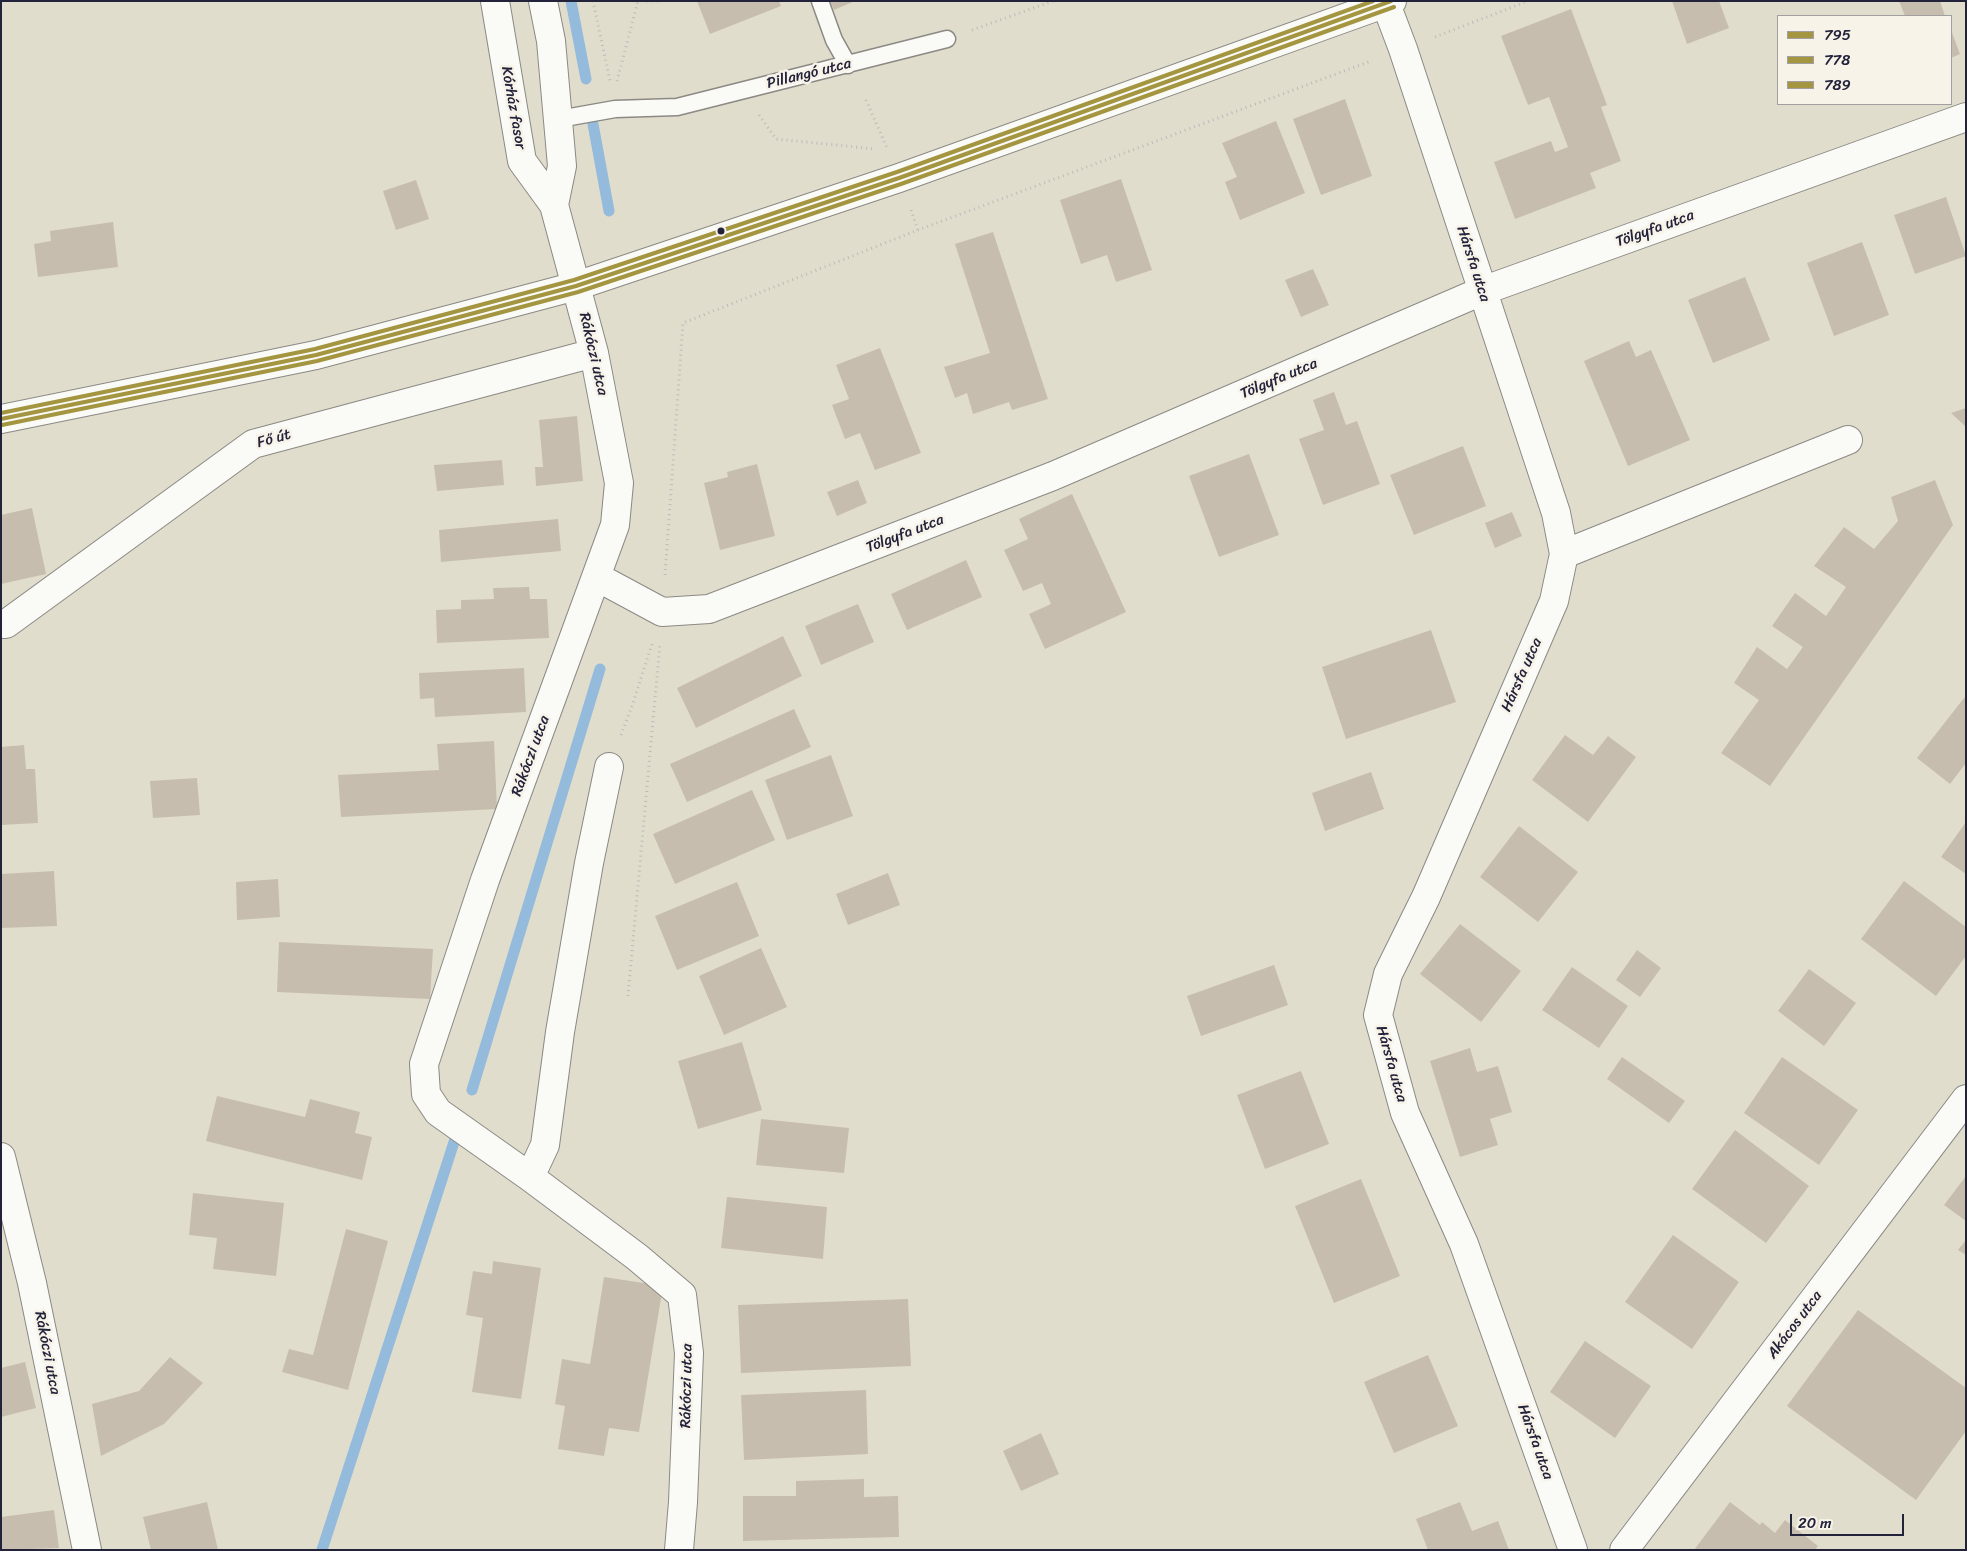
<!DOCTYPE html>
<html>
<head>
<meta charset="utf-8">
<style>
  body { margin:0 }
  #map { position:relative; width:1967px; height:1551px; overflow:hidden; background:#e1ddcc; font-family:Sriracha,sans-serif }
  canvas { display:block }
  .frame { position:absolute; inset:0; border:2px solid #22223b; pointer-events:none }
  .legend { position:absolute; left:1777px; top:15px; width:175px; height:90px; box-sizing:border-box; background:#f7f3e8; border:1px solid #a29fa3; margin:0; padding:6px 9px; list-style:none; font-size:15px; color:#22223b }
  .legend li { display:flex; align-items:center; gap:10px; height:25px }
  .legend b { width:25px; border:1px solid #a29fa3 }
  .scale { position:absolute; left:1790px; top:1514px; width:114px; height:22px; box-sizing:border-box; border:2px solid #22223b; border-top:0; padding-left:6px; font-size:15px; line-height:18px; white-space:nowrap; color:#22223b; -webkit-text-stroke:4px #f7f3e8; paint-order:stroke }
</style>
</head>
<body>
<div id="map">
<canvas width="1967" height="1551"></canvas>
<div class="frame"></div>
<ul class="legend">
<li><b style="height:6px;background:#a49540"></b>795</li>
<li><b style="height:6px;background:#a49540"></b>778</li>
<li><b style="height:6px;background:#a49540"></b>789</li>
</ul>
<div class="scale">20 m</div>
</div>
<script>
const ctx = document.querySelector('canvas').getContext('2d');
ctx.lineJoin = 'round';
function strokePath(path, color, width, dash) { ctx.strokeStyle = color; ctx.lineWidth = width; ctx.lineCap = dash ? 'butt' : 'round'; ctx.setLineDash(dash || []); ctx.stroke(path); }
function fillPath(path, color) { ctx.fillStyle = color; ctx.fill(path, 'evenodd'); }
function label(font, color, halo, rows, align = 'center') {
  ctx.font = font + ' Sriracha,sans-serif'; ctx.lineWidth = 5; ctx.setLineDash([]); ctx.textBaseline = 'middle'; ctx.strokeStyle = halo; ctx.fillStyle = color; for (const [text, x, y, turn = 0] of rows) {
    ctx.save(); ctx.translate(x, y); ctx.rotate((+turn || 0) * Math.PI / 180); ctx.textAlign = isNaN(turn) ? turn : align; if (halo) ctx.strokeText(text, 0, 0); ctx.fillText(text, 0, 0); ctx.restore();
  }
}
strokePath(new Path2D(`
  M571 1 586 79
  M593 124 609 211
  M472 1090 600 669
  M322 1550 455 1139`), '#94bbdc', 11);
fillPath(new Path2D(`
  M697 1H779L781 6 710 34Z
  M830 1H855L834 10Z
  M1672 1H1719L1729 28 1687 44Z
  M1899 1H1940L1945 16H1905Z
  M1571 9 1607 105 1601 107 1621 161 1590 173 1596 188 1515 219 1494 162 1551 141 1555 152 1568 147 1549 97 1528 105 1501 36Z
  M1951 30 1960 54 1951 58Z
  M1345 99 1372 176 1321 195 1293 119Z
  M1276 121 1305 193 1240 220 1225 182 1237 177 1222 143Z
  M1121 179 1152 270 1116 282 1107 255 1081 264 1060 200Z
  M416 180 429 219 396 230 383 191Z
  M1946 197 1966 256 1915 274 1894 215Z
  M113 222 118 267 38 277 34 244 51 241 50 231Z
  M993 232 1048 399 1012 410 1009 402 973 414 967 393 955 398 944 367 990 353 955 244Z
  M1862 242 1889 315 1834 336 1807 263Z
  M1313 269 1329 305 1301 317 1285 280Z
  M1745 277 1770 340 1713 363 1688 300Z
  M1629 341 1636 357 1651 350 1690 440 1628 466 1584 361Z
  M880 348 921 453 875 470 860 433 845 439 832 405 849 399 836 365Z
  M1334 392 1346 425 1357 421 1380 484 1323 505 1299 439 1324 430 1313 400Z
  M1966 408V427L1951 413Z
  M577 416 583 481 536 486 535 467H543L539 420Z
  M1463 446 1486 506 1414 535 1390 475Z
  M1249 454 1279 535 1219 557 1189 476Z
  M502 460 504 485 437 491 434 465Z
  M757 464 775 536 720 550 704 483 728 477 727 472Z
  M858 480 867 503 837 516 827 492Z
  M1935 480 1953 525 1770 786 1721 753 1759 700 1734 683 1757 647 1787 669 1803 647 1772 626 1795 593 1826 616 1846 587 1814 566 1844 527 1874 549 1898 521 1891 497Z
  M1072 494 1126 612 1045 649 1029 614 1051 604 1042 583 1023 591 1004 550 1028 539 1019 519Z
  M32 508 46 574 1 584V515Z
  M1512 512 1522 536 1495 548 1485 523Z
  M558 519 561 551 441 562 439 530Z
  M966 560 982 597 907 630 891 594Z
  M529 587 530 599H547L549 638 437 643 436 610 461 609V600L494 599 493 588Z
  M858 604 874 642 821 665 805 626Z
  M1431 630 1456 702 1346 739 1322 667Z
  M783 636 802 676 696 728 677 688Z
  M524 668 526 712 435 717 434 698 420 699 419 673Z
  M1964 698 1966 699V763L1950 784 1917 758Z
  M794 709 811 747 687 802 670 764Z
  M1565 735 1593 755 1608 736 1636 757 1588 822 1532 780Z
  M494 741 497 809 341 817 338 775 439 770 437 744Z
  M24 745 26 769H35L38 823 1 825V747Z
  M831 755 853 816 787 840 765 780Z
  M1371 772 1384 809 1325 831 1312 793Z
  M197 778 200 815 153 818 150 781Z
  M752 790 775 840 675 884 653 834Z
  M1966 822V874L1941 857Z
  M1519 826 1578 872 1538 922 1480 877Z
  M54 871 57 926 1 928V874Z
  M888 873 900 905 848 925 836 894Z
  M278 879 280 917 237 920 236 882Z
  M1904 881 1966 927V956L1936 996 1861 939Z
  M737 882 759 936 677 970 655 916Z
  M1460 924 1521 971 1481 1022 1420 974Z
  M279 942 433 949 430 999 277 992Z
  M761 948 787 1007 724 1035 699 976Z
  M1637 950 1661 968 1640 997 1616 980Z
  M1274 965 1288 1005 1201 1036 1187 996Z
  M1572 967 1628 1006 1599 1048 1542 1010Z
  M1809 969 1856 1003 1824 1046 1778 1011Z
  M742 1042 762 1110 698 1129 678 1061Z
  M1470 1048 1477 1072 1498 1066 1512 1112 1490 1119 1498 1145 1460 1157 1430 1061Z
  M1622 1057 1685 1101 1669 1123 1607 1079Z
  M1782 1057 1858 1110 1819 1165 1744 1113Z
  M1301 1071 1329 1144 1265 1169 1237 1095Z
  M217 1096 305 1117 310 1099 360 1112 355 1133 372 1137 362 1180 206 1141Z
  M761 1119 849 1128 844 1173 756 1165Z
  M1735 1130 1809 1186 1766 1243 1692 1189Z
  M1966 1176V1221L1944 1205Z
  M1361 1179 1400 1276 1334 1303 1295 1206Z
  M193 1193 284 1203 276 1276 213 1269 217 1238 189 1235Z
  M727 1197 827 1207 823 1259 721 1248Z
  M346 1229 388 1241 348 1390 282 1372 289 1349 313 1355Z
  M1673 1235 1739 1282 1692 1349 1625 1302Z
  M1966 1240V1255L1958 1250Z
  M493 1261 541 1268 521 1399 472 1392 483 1318 466 1315 473 1271 492 1274Z
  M604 1277 663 1286 639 1432 609 1428 604 1456 558 1449 565 1406 555 1404 562 1359 590 1364Z
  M908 1299 911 1366 741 1373 738 1305Z
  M1858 1310 1966 1388V1431L1916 1500 1787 1406Z
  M1585 1341 1651 1386 1615 1438 1550 1392Z
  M1428 1355 1458 1426 1394 1453 1364 1382Z
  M170 1357 203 1383 164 1424 101 1456 92 1404 139 1391Z
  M25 1362 36 1408 1 1417V1368Z
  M866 1390 868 1454 744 1460 741 1395Z
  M1041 1433 1059 1474 1021 1491 1003 1451Z
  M864 1479V1497L898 1496 899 1537 743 1541V1496H796V1481Z
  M207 1502 218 1550H151L143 1517Z
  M1460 1502 1472 1531 1498 1521 1509 1550H1428L1416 1519Z
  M1730 1502 1760 1525 1762 1522 1775 1533 1785 1520 1818 1546 1815 1550H1694Z
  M54 1510 59 1548 1 1550V1517Z`), '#c7bdae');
const lane = new Path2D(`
  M820 1 834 40 848 65
  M559 119 615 109 677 107 947 39`);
const street = new Path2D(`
  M495 1 522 161 554 205 594 353 619 483 615 525 485 880 424 1064 426 1094 438 1112 530 1177 637 1257 682 1295 689 1353 683 1502 679 1550
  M543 1 551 41 562 166 554 205
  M1386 4 1403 49 1556 513 1564 554 1554 601 1426 897 1388 974 1378 1015 1405 1113 1464 1244 1573 1550
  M1564 554 1848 440
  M597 577 662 612 709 609 1053 476 1482 291 1966 117
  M1 624H6L253 444 594 353
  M1 1157 32 1283 87 1550
  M530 1177 545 1145 560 1032 589 863 609 767
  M1624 1550 1966 1099`);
const secondary = new Path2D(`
  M1 419 316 355 576 286 899 178 1392 1`);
strokePath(lane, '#8b8984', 19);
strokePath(street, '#8b8984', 30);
strokePath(secondary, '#8b8984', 30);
strokePath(new Path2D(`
  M593 1 610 81
  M647 1H658
  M972 30 1053 1
  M1435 37 1528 1
  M617 81 638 1
  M866 100 887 148
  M759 115 776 139 875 149
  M911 210 918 230
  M665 575 683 323 918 230 1371 61
  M621 735 633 703 652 644
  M628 996 660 644`), '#bcbaba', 3, [1, 4]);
strokePath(lane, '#fafaf7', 16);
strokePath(street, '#fafaf7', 28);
strokePath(secondary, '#fafaf7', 28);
strokePath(new Path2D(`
  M1 419 316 355 576 286 899 178 1391 1`), '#a49540', 4);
strokePath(new Path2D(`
  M2 425 317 361 578 292 901 184 1394 7`), '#a49540', 4);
strokePath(new Path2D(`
  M1 413 315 349 574 280 897 172 1373 1`), '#a49540', 4);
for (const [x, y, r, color] of [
  [721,231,4.5,"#22223b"]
]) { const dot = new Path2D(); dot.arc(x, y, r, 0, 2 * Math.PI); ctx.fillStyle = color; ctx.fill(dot); strokePath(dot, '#f7f3e8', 2); }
label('15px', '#22223b', '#f7f3e8', [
  ["Pillangó utca",809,74,-14],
  ["Kórház fasor",513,108,80],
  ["Tölgyfa utca",1655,229,-20],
  ["Hársfa utca",1473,264,72],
  ["Rákóczi utca",593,354,77],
  ["Tölgyfa utca",1279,379,-23],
  ["Fő út",274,439,-16],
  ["Tölgyfa utca",905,534,-21],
  ["Hársfa utca",1522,675,-66],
  ["Rákóczi utca",531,756,-70],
  ["Hársfa utca",1391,1064,74],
  ["Akácos utca",1795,1325,-53],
  ["Rákóczi utca",47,1353,79],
  ["Rákóczi utca",687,1386,-89],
  ["Hársfa utca",1535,1442,70]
]);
</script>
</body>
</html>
